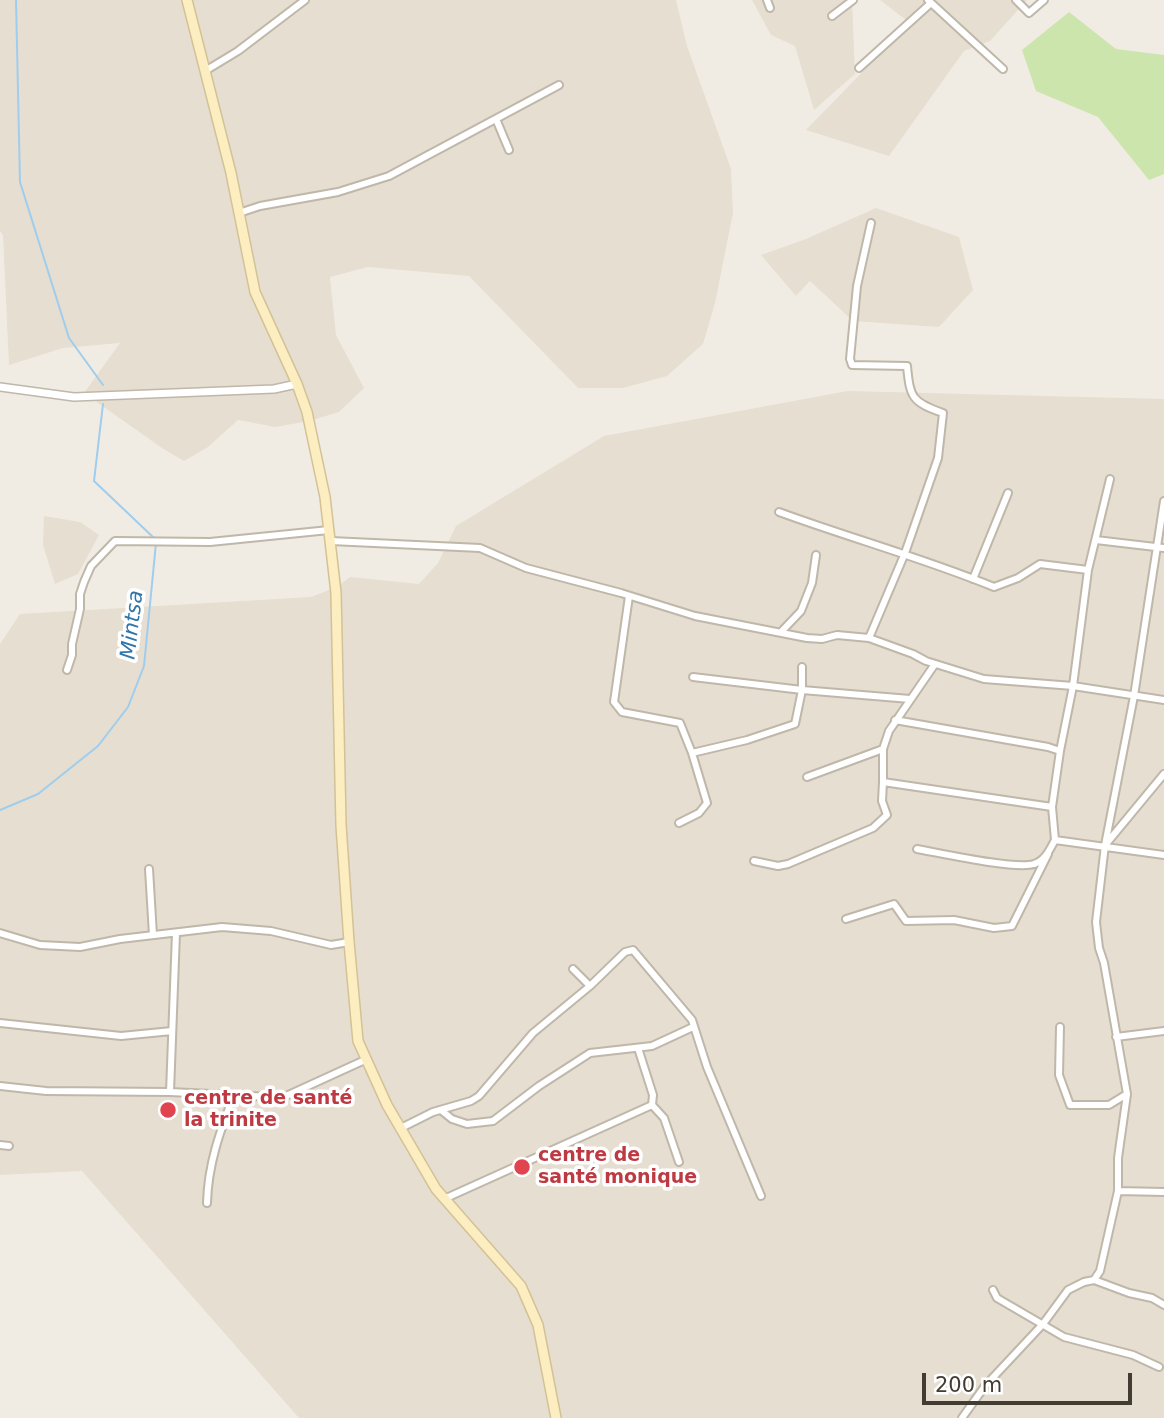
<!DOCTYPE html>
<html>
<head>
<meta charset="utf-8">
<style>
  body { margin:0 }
  #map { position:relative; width:1164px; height:1418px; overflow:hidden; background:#f1ece3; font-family:"DejaVu Sans",sans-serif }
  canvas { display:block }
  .scale { position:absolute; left:922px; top:1373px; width:210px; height:32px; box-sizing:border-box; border:4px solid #423c33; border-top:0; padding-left:9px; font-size:21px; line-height:24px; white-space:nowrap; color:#423c33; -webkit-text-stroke:5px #fff; paint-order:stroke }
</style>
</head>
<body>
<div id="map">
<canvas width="1164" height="1418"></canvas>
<div class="scale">200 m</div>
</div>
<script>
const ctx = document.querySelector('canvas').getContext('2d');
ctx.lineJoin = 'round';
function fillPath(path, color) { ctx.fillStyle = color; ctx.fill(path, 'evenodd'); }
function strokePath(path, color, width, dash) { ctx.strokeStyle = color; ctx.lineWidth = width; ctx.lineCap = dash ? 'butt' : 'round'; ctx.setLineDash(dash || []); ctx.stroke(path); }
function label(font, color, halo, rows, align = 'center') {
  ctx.font = font + ' "DejaVu Sans",sans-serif'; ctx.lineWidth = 7; ctx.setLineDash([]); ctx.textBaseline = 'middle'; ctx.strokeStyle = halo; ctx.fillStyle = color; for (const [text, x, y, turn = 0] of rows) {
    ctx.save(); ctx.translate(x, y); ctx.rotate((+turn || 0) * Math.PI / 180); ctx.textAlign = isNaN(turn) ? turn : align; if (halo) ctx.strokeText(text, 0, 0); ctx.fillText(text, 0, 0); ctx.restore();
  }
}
fillPath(new Path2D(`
  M0 0H676L687 46 731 169 733 213 715 303 703 344 667 376 623 388H578L469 276 368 267 330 277 336 335 364 388 339 412 309 421 275 427 238 420 208 447 184 461 162 448 84 393 120 343 63 348 9 365 3 235 0 231Z
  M752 0H852L855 74 814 110 795 46 771 35Z
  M880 0H1027L990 41 964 51 889 156 806 130 910 23Z
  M876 208 959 237 973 290 939 327 853 321 810 281 796 296 761 255 806 239Z
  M848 391 1164 399V1418H299L82 1171 0 1175V644L20 614 311 597 337 587 350 577 419 584 438 563 456 526 604 436Z
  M44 516 80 522 99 535 78 574 55 584 43 545Z`), '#e5ded1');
fillPath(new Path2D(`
  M1069 12 1116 49 1164 55V174L1149 180 1098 117 1036 91 1022 50Z`), '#cbe5ac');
strokePath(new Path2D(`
  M16 0 20 182 69 338 103 385
  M103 404 94 481 154 538
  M0 810 38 794 98 746 128 707 144 666 156 543`), '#9fcded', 2);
const minor = new Path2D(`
  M767 0 770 8
  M928 0 1003 69
  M1016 0 1029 13 1044 0
  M832 16 853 0
  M859 68 931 3
  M205 71 238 51 305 0
  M496 119 509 150
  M239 213 260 206 338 192 389 176 559 85
  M1110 479 1088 570 1073 686 1060 751 1052 807 1055 840 1164 855
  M779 512C850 538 923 558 994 587L1018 578 1040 564 1088 570
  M1096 540 1164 548
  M331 541 480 548 526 568 621 593 695 616 807 638 822 639 837 635 869 638 913 654 926 661 984 679 1073 686 1164 700
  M973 579 1008 493
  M629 596 614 702 622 712 680 723 692 753 707 803 699 813 679 823
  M781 632 801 611 812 583 816 555
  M869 638 905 553 938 458 943 413C912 402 910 398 907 366L852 365 850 359 857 286 871 223
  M935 664 889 731 883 749V782L1052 807
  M67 670 72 655V644L80 609V594L84 582 91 566 115 541 210 542 329 530
  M693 677 802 690 910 699
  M895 720 1048 747 1060 751
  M692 753 747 740 795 724 802 690V667
  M807 777 883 749
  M1106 844 1164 774
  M917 849C940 853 1015 870 1034 864 1045 861 1050 849 1055 840
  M754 861 778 866 788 864 873 828 887 815 882 801 883 782
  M149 869 153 935
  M846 919 894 904 906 921 954 920 994 928 1012 926 1048 854
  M0 933 40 945 80 947 120 939 222 927 271 931 331 945 349 942
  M590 986 625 952 633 950 692 1020 707 1067 761 1196
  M0 1023 121 1036 172 1031
  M1060 1027 1059 1075 1070 1105H1109L1127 1094
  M1116 1037 1164 1031
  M0 1086 46 1091 170 1092 271 1097 286 1096 367 1059
  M170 1092 176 933
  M652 1105 664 1118 679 1162
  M442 1111 452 1119 467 1124 493 1121 539 1086 590 1053 652 1046 693 1027
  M401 1128 433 1112 471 1101 479 1096 533 1033 590 986 573 969
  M0 1145 9 1146
  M1118 1191V1158L1127 1094 1104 963 1099 948 1096 922 1105 845 1134 696 1164 501
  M444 1199 652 1105 653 1095 638 1048
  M207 1203C208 1164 220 1131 234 1095
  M1094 1280 1129 1293 1152 1298 1164 1305
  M993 1290 997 1298 1064 1337 1133 1355 1159 1367
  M962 1418 985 1386 1043 1324 1068 1290 1084 1282 1094 1280 1100 1271 1118 1191 1164 1192`);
const tertiary = new Path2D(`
  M0 387 74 397 274 389 297 384`);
const secondary = new Path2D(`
  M187 0 231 173 255 292 297 384 307 412 325 497 336 593 341 825 349 942 358 1041 387 1105 436 1189 521 1286 538 1325 556 1418`);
strokePath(minor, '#bfb7a9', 10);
strokePath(tertiary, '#bfb7a9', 10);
strokePath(secondary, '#d3c295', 12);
strokePath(minor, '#fff', 6);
strokePath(tertiary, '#fff', 7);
strokePath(secondary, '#fdeec1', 9);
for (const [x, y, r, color] of [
  [168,1110,9,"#e0444e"],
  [522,1167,9,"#e0444e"]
]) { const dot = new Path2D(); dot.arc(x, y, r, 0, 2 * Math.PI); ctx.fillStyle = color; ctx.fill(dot); strokePath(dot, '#fff', 2.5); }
label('bold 19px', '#be3a42', '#fff', [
  ["centre de santé",184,1099],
  ["la trinite",184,1121],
  ["centre de",538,1156],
  ["santé monique",538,1178]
], 'left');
label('italic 21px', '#3176aa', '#fff', [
  ["Mintsa",133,625,-83]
]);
</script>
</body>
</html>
